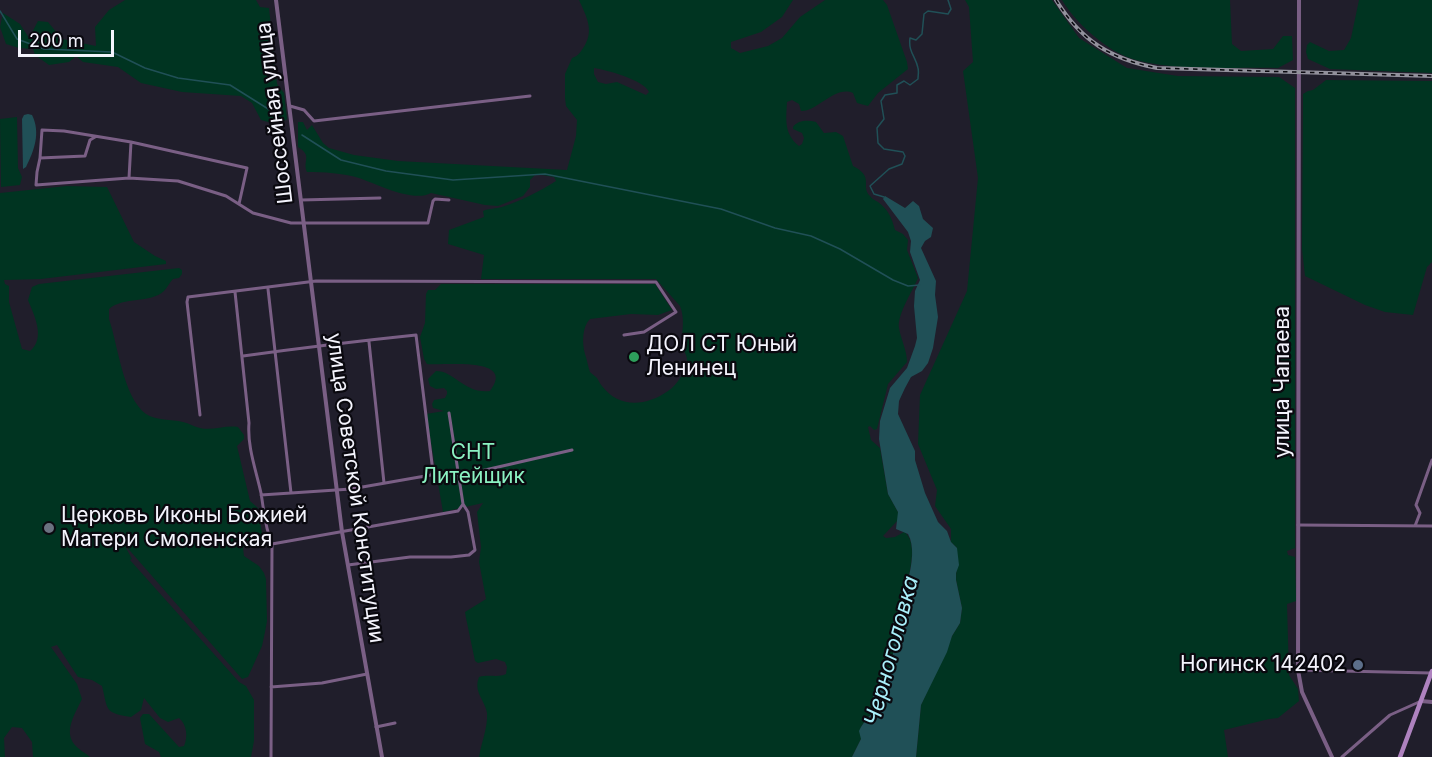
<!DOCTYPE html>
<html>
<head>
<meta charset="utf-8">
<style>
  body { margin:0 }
  #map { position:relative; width:1432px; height:757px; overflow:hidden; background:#201e2b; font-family:Inter,sans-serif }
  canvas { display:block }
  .scale { position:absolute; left:18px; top:30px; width:96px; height:27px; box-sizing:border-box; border:3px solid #f4f4fd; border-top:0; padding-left:8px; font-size:18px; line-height:21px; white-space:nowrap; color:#f4f4fd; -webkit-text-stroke:4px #0a090f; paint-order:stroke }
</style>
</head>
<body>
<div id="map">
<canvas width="1432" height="757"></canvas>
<div class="scale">200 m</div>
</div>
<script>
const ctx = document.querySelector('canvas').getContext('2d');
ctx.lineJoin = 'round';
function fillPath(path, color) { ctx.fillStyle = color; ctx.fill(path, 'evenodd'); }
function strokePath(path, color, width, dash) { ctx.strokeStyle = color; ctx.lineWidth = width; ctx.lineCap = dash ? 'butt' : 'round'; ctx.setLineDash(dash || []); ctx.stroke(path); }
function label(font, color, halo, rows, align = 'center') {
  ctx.font = font + ' Inter,sans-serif'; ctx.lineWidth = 4.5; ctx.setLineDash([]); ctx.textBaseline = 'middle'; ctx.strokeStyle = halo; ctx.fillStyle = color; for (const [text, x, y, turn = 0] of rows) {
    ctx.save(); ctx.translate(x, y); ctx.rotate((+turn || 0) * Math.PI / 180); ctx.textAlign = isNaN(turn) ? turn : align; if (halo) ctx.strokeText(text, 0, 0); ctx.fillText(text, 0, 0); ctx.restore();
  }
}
fillPath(new Path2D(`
  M125 0H256L260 7 269 8 277 84 284 93 287 119 279 125 261 120 252 103 241 96 182 92 141 83 118 67 83 62 76 56 69 62 49 65 35 55 33 49 19 48 6 44 0 27 3 13 20 24 29 38 38 21 48 22 62 39 96 46 95 27 109 10Z
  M579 0H793L782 17 761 32 731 42V48L740 53 768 46 782 38 800 17 825 0H883L887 5 907 62 908 69 878 93 868 106 857 103 853 93C835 85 817 112 801 111L799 104 792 100 787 102C786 120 784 134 799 146L802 144 804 138 802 133 793 129V127C798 120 808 120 816 122L824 133 836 132 843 136 853 166C875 177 860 186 870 196 872 199 875 200 878 202 888 209 892 218 895 230L903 234 908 240 907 250 918 278C912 292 897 315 899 328 901 340 907 350 907 362L888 384 877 429 874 430 870 426 868 427 871 440 880 448 888 494 898 512V520L883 536 886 538 895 537 904 532C925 545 899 608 892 627L895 633 892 663 873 696 875 703 872 714 867 718 861 727V739L852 757H479C481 744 488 727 487 713 485 700 473 692 479 677 489 674 498 678 506 674L507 667 505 662 496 659 478 663 475 661 466 618 465 612 486 599 479 562 481 547 477 512 483 503 443 512 426 414 444 411 433 408 432 404 434 400 445 398 447 394V391L444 388 436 389 430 386 428 379 436 371C455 371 464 394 490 391 517 356 443 366 427 364L424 359 420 337 425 323 426 294 428 290H435L441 284H655L672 310 658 315 631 314 590 319C582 327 582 343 585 354 587 359 588 367 590 372 592 374 595 376 597 378 599 381 600 384 602 386 619 409 647 406 668 391 677 385 686 371 687 360 687 354 682 349 682 342 682 329 685 319 680 306L656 279H481L484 255 448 244 449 230 484 217 483 211C489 208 496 209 502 207 521 201 540 191 556 181L554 177 536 174 530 180V187L523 196 498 206 485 205 431 193C413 203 377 184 359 178 343 173 323 172 307 172 302 161 313 156 298 147V122H303L307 130 312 125 323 143 329 148 354 155 398 161 567 170 576 136 577 120 566 106 565 98V74L572 58C579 56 581 51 585 45 594 29 586 16 579 0ZM594 68C607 70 644 80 649 92L646 95 617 82 606 84 598 82 594 74Z
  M965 0H1052L1079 38 1127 68 1178 76 1279 77 1295 88V548L1287 551 1288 555 1295 557 1296 601 1287 604 1289 675 1298 689 1299 701 1278 718 1269 719 1224 730 1228 757H916L921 705 952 636 960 623 962 608 956 580 957 548 951 542V529L935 506 937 490 918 444 920 395 967 291 978 178 963 71 973 62 969 7Z
  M1062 0H1230L1232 44 1241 51 1273 49 1283 36H1292L1293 60 1278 68C1235 67 1166 72 1127 57 1104 48 1074 21 1062 0Z
  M1359 0H1432V73L1330 69 1308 59 1306 52 1307 45 1310 42 1329 51 1344 50 1351 38Z
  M1326 80 1432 81V262L1427 267 1413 315 1385 312 1365 305 1305 276 1302 249 1303 94 1308 91 1313 90Z
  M17 117 18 168 22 177 20 185 1 187 0 119Z
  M67 186 107 187 134 242 155 256 166 261V264L41 279 4 280 5 284 9 286V302L22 349 30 351C46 338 34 315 28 300L32 287 39 284 179 268 182 270V274L179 278 173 279C169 283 167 288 164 291 150 304 124 296 109 309V319C118 345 123 397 146 414 157 421 171 419 183 422 189 423 194 427 200 428 212 431 225 425 238 427L244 435V439L237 446 250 501 258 508 263 540 259 544 247 543 243 548 244 556 259 566 264 573 266 579 267 621 265 632 262 646 248 677 242 679 124 544 132 559 130 560 239 682 246 686 254 700V741L251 757H161L159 752 145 744 140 718 143 714H149L179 747 184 746C188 737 187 725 179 718L168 722 160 718 144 698 141 710 131 717C104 713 108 710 102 686L92 680 78 677 57 645 51 647 77 684 82 699C75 714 61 734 78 748 82 752 86 753 90 757H33L32 742 22 728 12 727 4 738 5 757H0V193Z`), '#003421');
fillPath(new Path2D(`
  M28 114 32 115C41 133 34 151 26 167L23 169 22 119 24 115Z
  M885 196 905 208 913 201 919 206 923 219 933 228 931 237 925 241 921 248 936 281 935 295 938 317 933 348 928 363 922 371 911 377 905 388 899 401 898 414 915 451V460L925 493 938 522 947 531 951 542 957 548 959 565 956 573V580L962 608 960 623 952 636 947 652 921 705 916 757H852L861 739 859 731 861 727 867 718 872 714 875 703 873 696 892 663 895 633 892 627C900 604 921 557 908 534L896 529 898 512 888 494 879 439 880 421 890 388 907 368 915 346 917 338 914 306 915 291 920 280 910 252 911 241 908 232 883 199Z`), '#205057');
strokePath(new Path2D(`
  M0 11 17 39 44 49 112 52 145 68 178 78 230 85 273 112
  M302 135 341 160 386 171 453 180 545 174 721 209 775 228 811 236 840 249 893 280 908 286 920 285
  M884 197 874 194 870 186 889 169 902 164 905 156 903 152 884 149 878 143 877 128 884 119 881 101 885 95 897 93V85L904 81 910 85 918 79C918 75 919 72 918 68 916 57 908 52 910 38L916 40 922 34 924 14 928 11 948 14 951 9 948 0`), '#205057', 1.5);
strokePath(new Path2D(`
  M290 106 304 110 314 121 530 96
  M95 137 90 140 85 156 40 158 42 130 64 131 131 142
  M40 158 37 172 36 185 129 178 178 181 226 196 253 213 291 223H428L433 201 435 199 449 200
  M129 178 131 142 247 168 239 204
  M301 200 380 198
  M268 289 291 493
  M235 292 249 423C247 446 256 470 261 493 264 511 265 528 272 544L271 757
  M369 342 384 483
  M243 356C301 348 358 341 416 335L433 472 431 475 351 489 261 495
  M200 415 187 302 188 297 316 281 656 282 676 312 644 332 624 335
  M459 476 572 450
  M1298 525 1432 526
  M1415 526 1420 513 1416 505 1432 460
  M272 544 458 511 463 504
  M348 565 410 557H451L469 555 475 550 468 512 463 504 449 413
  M1298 670 1431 673
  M271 687 322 683 367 674
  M376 727 395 723
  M1342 757 1390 715 1419 702`), '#7a5f85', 3);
strokePath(new Path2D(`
  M276 0 342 532 382 757
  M1299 0 1298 670 1302 692 1332 757
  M1421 701 1432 702`), '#7a5f85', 4);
strokePath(new Path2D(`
  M1400 757 1432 671`), '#ae82bf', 4.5);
const rail = new Path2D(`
  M1056 0C1081 41 1111 59 1157 68L1432 76`);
strokePath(rail, '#92919c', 4);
strokePath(rail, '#0a090f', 1.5, [4.5]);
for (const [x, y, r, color] of [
  [634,357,6,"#2e9e5b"],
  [49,528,6,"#6b7280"],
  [1358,665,6,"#5c6f8a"]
]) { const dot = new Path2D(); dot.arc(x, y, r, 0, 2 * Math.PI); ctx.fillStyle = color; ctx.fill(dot); strokePath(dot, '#0a090f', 2); }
label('21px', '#f4f4fd', '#0a090f', [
  ["Шоссейная улица",275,113,-97],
  ["улица Чапаева",1283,382,-90],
  ["улица Советской Конституции",355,488,82]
]);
label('21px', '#f4f4fd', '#0a090f', [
  ["ДОЛ СТ Юный",646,345],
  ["Ленинец",646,369],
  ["Церковь Иконы Божией",61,516],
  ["Матери Смоленская",61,540],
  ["Ногинск 142402",1346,665,"right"]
], 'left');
label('21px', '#8bf2c2', '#0a090f', [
  ["СНТ",473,453],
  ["Литейщик",473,477]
]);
label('italic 22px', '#aaf0fb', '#0a090f', [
  ["Черноголовка",892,651,-75]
]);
</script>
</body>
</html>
